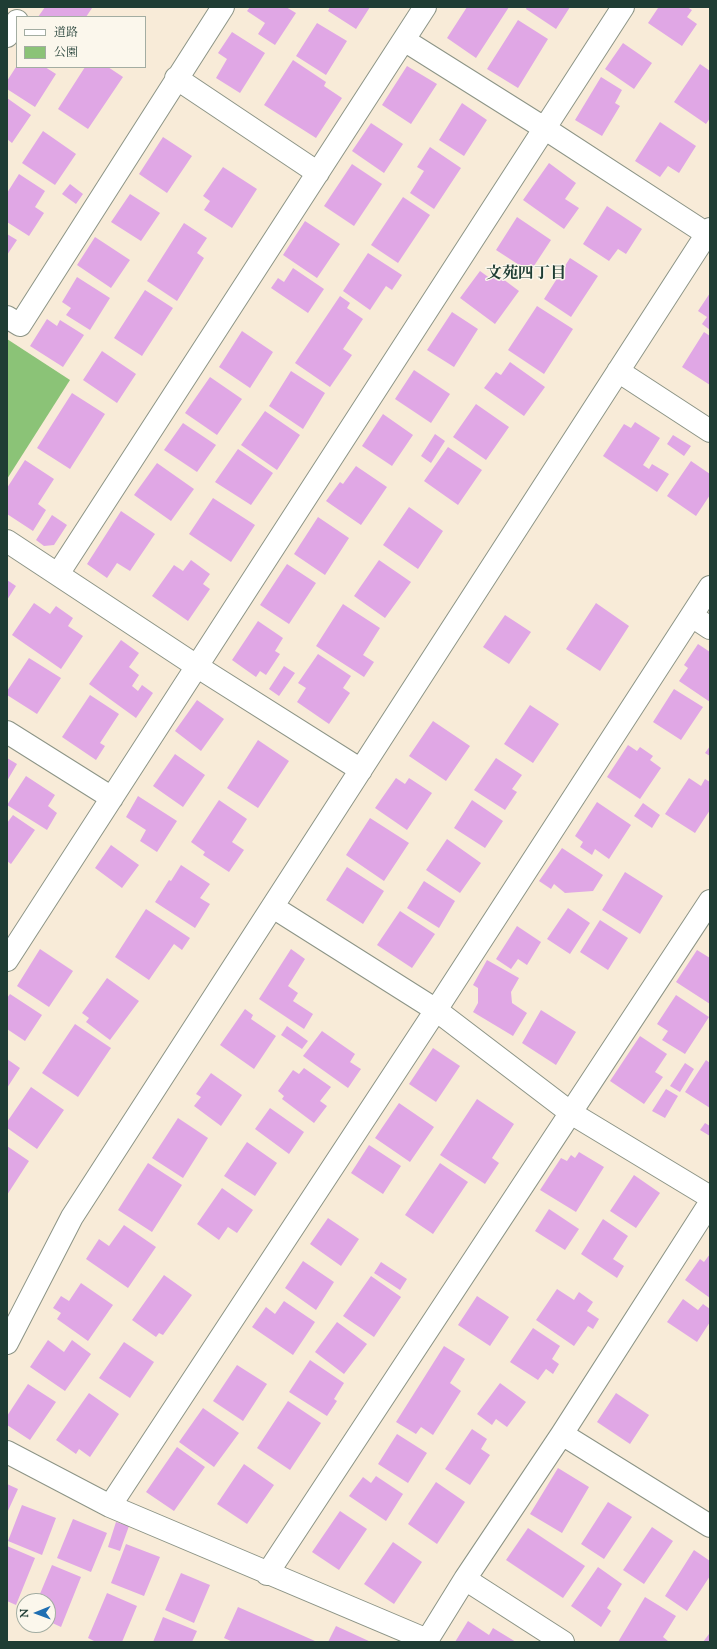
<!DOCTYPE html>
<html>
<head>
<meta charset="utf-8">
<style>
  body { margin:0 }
  #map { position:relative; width:717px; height:1649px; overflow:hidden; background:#f8ebd8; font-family:"Sorts Mill Goudy","Noto Serif JP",serif }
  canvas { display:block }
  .frame { position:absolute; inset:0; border:8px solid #1f3d34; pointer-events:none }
  .legend { position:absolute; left:16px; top:16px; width:130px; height:52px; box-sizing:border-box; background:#fbf7ec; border:1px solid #a3ada2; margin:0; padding:5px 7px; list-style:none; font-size:12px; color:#1f3d34 }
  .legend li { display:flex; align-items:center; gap:8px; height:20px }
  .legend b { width:20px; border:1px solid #a3ada2 }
  .north { position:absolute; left:16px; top:1593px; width:40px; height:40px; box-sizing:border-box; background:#fbf7ec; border:1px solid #a3ada2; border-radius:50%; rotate:269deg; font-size:11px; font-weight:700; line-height:16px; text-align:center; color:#1f3d34 }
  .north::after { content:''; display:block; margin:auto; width:14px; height:18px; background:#1f6fb2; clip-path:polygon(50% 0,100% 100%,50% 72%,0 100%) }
</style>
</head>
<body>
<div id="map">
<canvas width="717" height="1649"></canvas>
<div class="frame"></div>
<ul class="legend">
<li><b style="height:5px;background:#fff"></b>道路</li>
<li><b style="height:11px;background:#8bc377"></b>公園</li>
</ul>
<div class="north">N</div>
</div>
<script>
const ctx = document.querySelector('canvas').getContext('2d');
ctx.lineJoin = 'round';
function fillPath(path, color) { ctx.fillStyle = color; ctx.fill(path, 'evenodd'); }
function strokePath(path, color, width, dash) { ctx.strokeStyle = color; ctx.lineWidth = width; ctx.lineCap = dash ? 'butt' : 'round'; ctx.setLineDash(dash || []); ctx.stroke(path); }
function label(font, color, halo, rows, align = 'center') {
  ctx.font = font + ' "Sorts Mill Goudy","Noto Serif JP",serif'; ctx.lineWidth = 3; ctx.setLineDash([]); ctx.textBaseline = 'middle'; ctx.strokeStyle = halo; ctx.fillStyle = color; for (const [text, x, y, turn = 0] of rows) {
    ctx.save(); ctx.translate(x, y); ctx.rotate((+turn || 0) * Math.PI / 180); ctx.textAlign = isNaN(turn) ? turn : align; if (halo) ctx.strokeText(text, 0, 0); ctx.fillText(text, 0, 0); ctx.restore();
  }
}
fillPath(new Path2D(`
  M7 339 70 380 7 479Z`), '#8bc377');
fillPath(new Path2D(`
  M45 7H91L92 8 86 17H38Z
  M250 7H286L296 13 275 45 258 34 265 23 247 11Z
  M330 7H370L356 29 328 11Z
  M467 7H509L476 58 447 38Z
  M527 7H570L556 29 526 9Z
  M656 7H687L692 10 687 17 697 24 682 46 648 23 658 8Z
  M518 20 548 39 518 88 487 69Z
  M317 23 347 41 326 75 296 56Z
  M232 32 265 53 240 93 216 78 227 59 218 53Z
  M623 43 652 63 634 89 605 69Z
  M293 60 326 82 324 86 342 98 316 138 264 105Z
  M700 64 710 71V118L706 124 674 102Z
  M407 66 437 84 411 124 382 105Z
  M16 67H45L56 74 35 107 7 89V81Z
  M85 67H108L123 77 88 129 58 109Z
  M601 77 622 90 615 103 620 106 602 136 575 120Z
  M7 98 31 115 12 143 7 139Z
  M462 103 487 120 464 156 439 140Z
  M660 122 696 146 679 173 668 166 660 177 635 161Z
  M371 123 403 144 384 173 352 151Z
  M43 131 76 154 55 185 22 163Z
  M163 137 192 156 167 193 139 174Z
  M430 147 461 168 434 209 410 193 424 171 417 167Z
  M549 163 576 183 565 199 579 208 564 229 523 200Z
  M352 164 382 184 354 226 324 206Z
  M223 167 257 189 232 228 204 210 210 201 203 196Z
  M19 174 45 191 35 207 44 213 29 236 7 222V193Z
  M70 184 83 194 76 204 62 194Z
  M130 194 160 213 141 241 111 222Z
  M403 197 430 215 398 263 371 245Z
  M607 206 642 229 626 254 618 249 609 261 583 244Z
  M517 217 551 240 530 272 496 250Z
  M305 221 340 244 317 278 283 255Z
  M184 223 207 238 197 253 204 258 177 301 147 281Z
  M7 234 17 240 7 255Z
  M95 237 130 260 111 288 77 265Z
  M368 253 402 275 392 290 386 286 370 310 343 291Z
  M570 258 598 276 571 317 544 299Z
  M293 268 324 289 308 313 271 288 278 278 284 282Z
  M480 271 491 279 495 273 519 291 495 324 460 298Z
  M77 277 110 298 90 330 66 315 71 308 62 302Z
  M145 290 173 308 142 356 114 338Z
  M710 293V330L702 324 707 317 698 311Z
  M340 296 350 303 347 308 363 319 343 349 352 355 330 387 295 363Z
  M537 306 573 329 544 374 508 350Z
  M452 312 478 329 454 367 427 350Z
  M47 319 57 326 60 320 84 335 63 367 30 346Z
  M242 331 273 352 250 388 219 367Z
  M704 332 710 336V385L682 367Z
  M102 351 136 374 117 403 83 380Z
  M510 362 545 387 524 416 484 388 496 372 501 375Z
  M414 370 450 394 431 423 395 399Z
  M291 371 325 393 303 429 269 406Z
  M210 377 242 399 217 435 185 413Z
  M72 393 105 414 70 469 37 448Z
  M476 404 509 427 486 460 453 437Z
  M265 411 300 435 277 470 241 445Z
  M383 414 413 435 392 466 362 446Z
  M635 422 660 438 643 465 649 469 652 464 669 474 657 492 603 456 624 424 631 428Z
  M183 423 216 445 197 472 164 450Z
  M435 434 445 441 431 463 421 456Z
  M673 435 691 446 684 456 667 444Z
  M448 447 482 470 458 505 424 481Z
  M238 449 273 473 251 505 215 482Z
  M25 460 54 479 38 504 46 510 33 531 7 514V488Z
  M691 461 710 474V495L696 516 667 496Z
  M157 463 194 489 171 521 134 495Z
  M356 466 387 487 361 525 326 501 340 482 343 484Z
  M213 498 255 525 231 562 189 534Z
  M409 507 443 531 418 569 383 545Z
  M121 511 155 534 130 571 117 563 107 578 87 564Z
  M52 515 67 525 54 545 44 546 36 540Z
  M318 517 349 538 325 575 294 554Z
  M191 560 210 574 203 584 210 589 188 621 152 596 174 565 183 571Z
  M379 560 411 582 385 618 354 596Z
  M287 564 316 583 289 624 260 605Z
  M7 580 16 586 7 600Z
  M34 603 50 614 56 606 73 618 68 626 83 636 61 669 12 635Z
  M596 603 629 626 600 671 566 649Z
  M343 604 380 628 363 655 374 662 364 677 316 646Z
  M505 615 531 632 509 664 483 647Z
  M258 621 283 638 275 651 280 654 266 675 260 671 256 677 232 660Z
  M121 640 139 653 129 667 139 675 132 686 138 691 142 685 153 693 136 718 89 684Z
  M698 644 710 652V702L679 681 688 668 684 665Z
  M318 654 351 676 343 688 350 693 329 724 297 702 306 688 298 683Z
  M29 658 61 678 37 714 7 695V691Z
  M284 666 295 673 279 696 269 689Z
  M674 689 703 707 681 740 653 722Z
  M90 695 119 714 100 743 105 746 96 760 62 737Z
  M197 700 224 719 201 751 175 731Z
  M530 705 559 724 533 763 504 744Z
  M433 721 470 746 446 781 409 756Z
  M258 740 289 761 258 808 227 788Z
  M628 745 637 751 640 747 653 756 650 760 661 768 640 799 607 777Z
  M710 746V756L705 753Z
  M175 754 205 775 183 807 153 786Z
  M7 758 17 764 7 781Z
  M496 758 522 775 512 789 517 792 505 810 474 790Z
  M26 776 55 795 48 806 57 813 47 830 7 805Z
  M396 778 405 784 409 778 432 793 407 830 375 808Z
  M689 778 701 786 705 779 710 782V810L695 833 665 814Z
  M138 796 177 821 157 852 140 841 146 830 126 817Z
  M219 800 247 819 232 842 244 850 229 872 203 855 205 852 191 842Z
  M472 800 503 821 485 848 454 828Z
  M597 802 631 825 609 859 595 849 592 855 580 847 583 842 575 836Z
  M643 803 660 815 652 828 634 816Z
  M13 815 35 830 11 864 7 861V823Z
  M370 818 409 843 384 881 346 855Z
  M447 839 481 863 460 893 426 870Z
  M111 845 139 865 122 888 95 868Z
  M562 848 603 875 593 891 565 893 554 884 551 889 539 881Z
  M181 865 210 884 200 898 210 904 195 928 155 902 169 880 171 881Z
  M347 867 384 891 363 924 326 900Z
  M625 872 663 896 640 934 602 910Z
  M424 881 455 901 439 928 407 908Z
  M568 908 590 923 570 954 547 939Z
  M146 909 190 938 182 950 174 944 149 980 115 957Z
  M400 911 435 934 412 968 377 945Z
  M600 920 628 938 608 970 580 952Z
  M517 926 541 942 527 965 518 959 511 969 496 959Z
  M40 949 73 971 49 1007 17 986Z
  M291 949 305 959 288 986 298 993 293 1001 313 1014 304 1029 259 999Z
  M697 950 710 958V1004L676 982Z
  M487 960 519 978 511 992 512 1003 527 1013 513 1036 473 1012 478 1003V988L473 985Z
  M107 978 139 1001 110 1040 86 1022 89 1018 82 1013Z
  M10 994 42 1015 25 1041 7 1029V998Z
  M676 995 709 1017 685 1054 662 1040 668 1031 657 1024Z
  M245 1009 253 1015 251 1019 276 1036 254 1069 220 1045Z
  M541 1010 576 1032 556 1065 522 1043Z
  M75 1024 111 1048 78 1097 42 1073Z
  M287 1026 308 1041 302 1049 281 1035Z
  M322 1031 355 1054 350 1062 361 1069 348 1088 303 1056Z
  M640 1036 667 1054 655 1072 663 1077 644 1104 610 1081Z
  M433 1048 460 1066 436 1102 409 1084Z
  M7 1059 20 1068 7 1088Z
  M706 1060 710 1063V1108L685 1092Z
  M685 1063 694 1069 680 1092 670 1086Z
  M304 1068 331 1087 320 1101 327 1106 314 1123 282 1099 284 1096 278 1091 293 1070 299 1074Z
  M211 1073 242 1095 221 1126 194 1106 201 1097 196 1094Z
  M31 1087 64 1110 37 1149 7 1128V1122Z
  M666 1089 678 1096 665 1118 652 1111Z
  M477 1099 514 1124 492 1158 499 1163 485 1184 440 1155Z
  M399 1103 434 1127 410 1162 375 1138Z
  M270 1108 304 1132 289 1154 255 1129Z
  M178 1118 208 1138 183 1178 152 1158Z
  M705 1123 710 1126V1136L700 1130Z
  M247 1142 277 1163 255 1196 224 1176Z
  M369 1145 401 1166 383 1194 351 1173Z
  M7 1146 29 1161 7 1195Z
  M579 1152 604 1167 576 1212 540 1190 561 1158 567 1161 571 1155 575 1158Z
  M148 1163 182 1185 152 1232 118 1210Z
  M440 1163 468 1182 433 1234 405 1215Z
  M634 1175 660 1193 636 1228 610 1211Z
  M222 1188 253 1210 237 1233 228 1227 219 1240 197 1224Z
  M549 1209 579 1229 565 1250 535 1231Z
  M328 1218 359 1239 341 1266 310 1244Z
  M603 1219 628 1236 613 1259 624 1266 617 1278 581 1254Z
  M124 1225 156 1247 128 1288 86 1259 99 1239 109 1246Z
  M710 1254V1298L685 1280 700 1259 704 1262Z
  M303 1261 334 1282 316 1310 285 1288Z
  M381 1262 407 1279 400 1290 374 1273Z
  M164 1275 192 1295 163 1335 159 1333 156 1337 132 1320Z
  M371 1276 401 1297 374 1337 343 1316Z
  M81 1283 113 1305 88 1341 57 1319 61 1313 53 1308 61 1296 69 1301Z
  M557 1289 574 1300 579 1292 593 1302 587 1311 599 1319 593 1329 588 1326 574 1346 536 1320Z
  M477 1296 509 1317 490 1346 458 1325Z
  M683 1299 698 1310 703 1304 710 1309V1322L697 1342 667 1322Z
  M284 1301 315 1322 293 1355 252 1327 266 1307 275 1314Z
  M337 1322 367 1344 344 1374 315 1352Z
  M533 1328 560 1346 552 1359 559 1364 553 1374 546 1369 538 1380 510 1362Z
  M48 1340 64 1352 72 1340 91 1354 65 1391 30 1367Z
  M124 1342 154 1362 130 1398 99 1378Z
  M444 1346 465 1359 450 1383 461 1391 433 1435 421 1427 416 1434 396 1422Z
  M310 1360 344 1383 334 1399 337 1401 327 1416 289 1392Z
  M237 1365 267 1384 243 1421 213 1401Z
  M500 1383 526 1402 507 1427 496 1419 492 1425 477 1414Z
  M28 1384 56 1402 30 1440 7 1425V1416Z
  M89 1393 119 1414 90 1457 79 1449 76 1454 56 1440Z
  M616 1393 649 1415 630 1444 597 1422Z
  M288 1401 321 1423 290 1470 257 1448Z
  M203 1408 239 1433 214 1467 179 1442Z
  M472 1429 487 1439 481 1449 490 1455 470 1485 445 1469Z
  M397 1434 427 1453 408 1483 378 1464Z
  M177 1447 205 1467 174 1511 146 1492Z
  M244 1464 274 1485 247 1524 217 1504Z
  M558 1468 589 1487 562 1533 530 1514Z
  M376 1476 403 1494 386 1521 349 1496 363 1477 371 1483Z
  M436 1482 465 1502 437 1544 408 1524Z
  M7 1484 18 1489 7 1513Z
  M608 1502 632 1517 604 1559 581 1544Z
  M22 1505 56 1518 42 1555 8 1541Z
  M340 1511 367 1529 339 1570 312 1552Z
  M73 1519 107 1533 91 1572 57 1558Z
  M116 1522 129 1526 120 1551 108 1547Z
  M652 1527 673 1541 644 1584 623 1570Z
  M528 1528 585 1566 563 1598 506 1560Z
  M393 1542 422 1562 394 1604 364 1584Z
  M126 1544 160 1557 144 1596 111 1583Z
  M7 1546 35 1558 16 1605 7 1601Z
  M694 1550 710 1561V1576L687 1611 665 1596Z
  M52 1565 81 1577 61 1627 48 1621V1601H37Z
  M598 1567 622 1584 607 1608 611 1611 601 1627 571 1606Z
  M181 1573 210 1585 194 1623 165 1610Z
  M107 1593 137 1606 122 1642H96L88 1638Z
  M645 1597 676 1616 663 1637 668 1641V1642H618Z
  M238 1607 315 1641V1642H233L224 1638Z
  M163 1617 197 1631 192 1642H153Z
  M468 1621 489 1635 493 1628 516 1642H455Z
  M336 1626 371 1642H328Z
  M709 1634 710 1642H703Z`), '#e0a7e5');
const minor = new Path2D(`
  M7 36 17 21
  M404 40 544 128 707 234
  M176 78 318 173
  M7 317 20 325 223 7
  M618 371 710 431
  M7 541 198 667 361 770
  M58 574 425 7
  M692 616 710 628
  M7 732 112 798
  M273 907 436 1010 571 1113 710 1197
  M7 960 623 7
  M7 1343 72 1217 710 229
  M562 1434 710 1526
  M7 1452 110 1506 427 1640
  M110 1506 436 1010 710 587
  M267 1574 710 901
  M465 1579 563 1642
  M426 1642 465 1579 562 1434 710 1203`);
strokePath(minor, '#8c9486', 24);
strokePath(minor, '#fff', 22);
label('bold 16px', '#1f3d34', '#fbf7ec', [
  ["文苑四丁目",526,275]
]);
</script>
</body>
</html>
